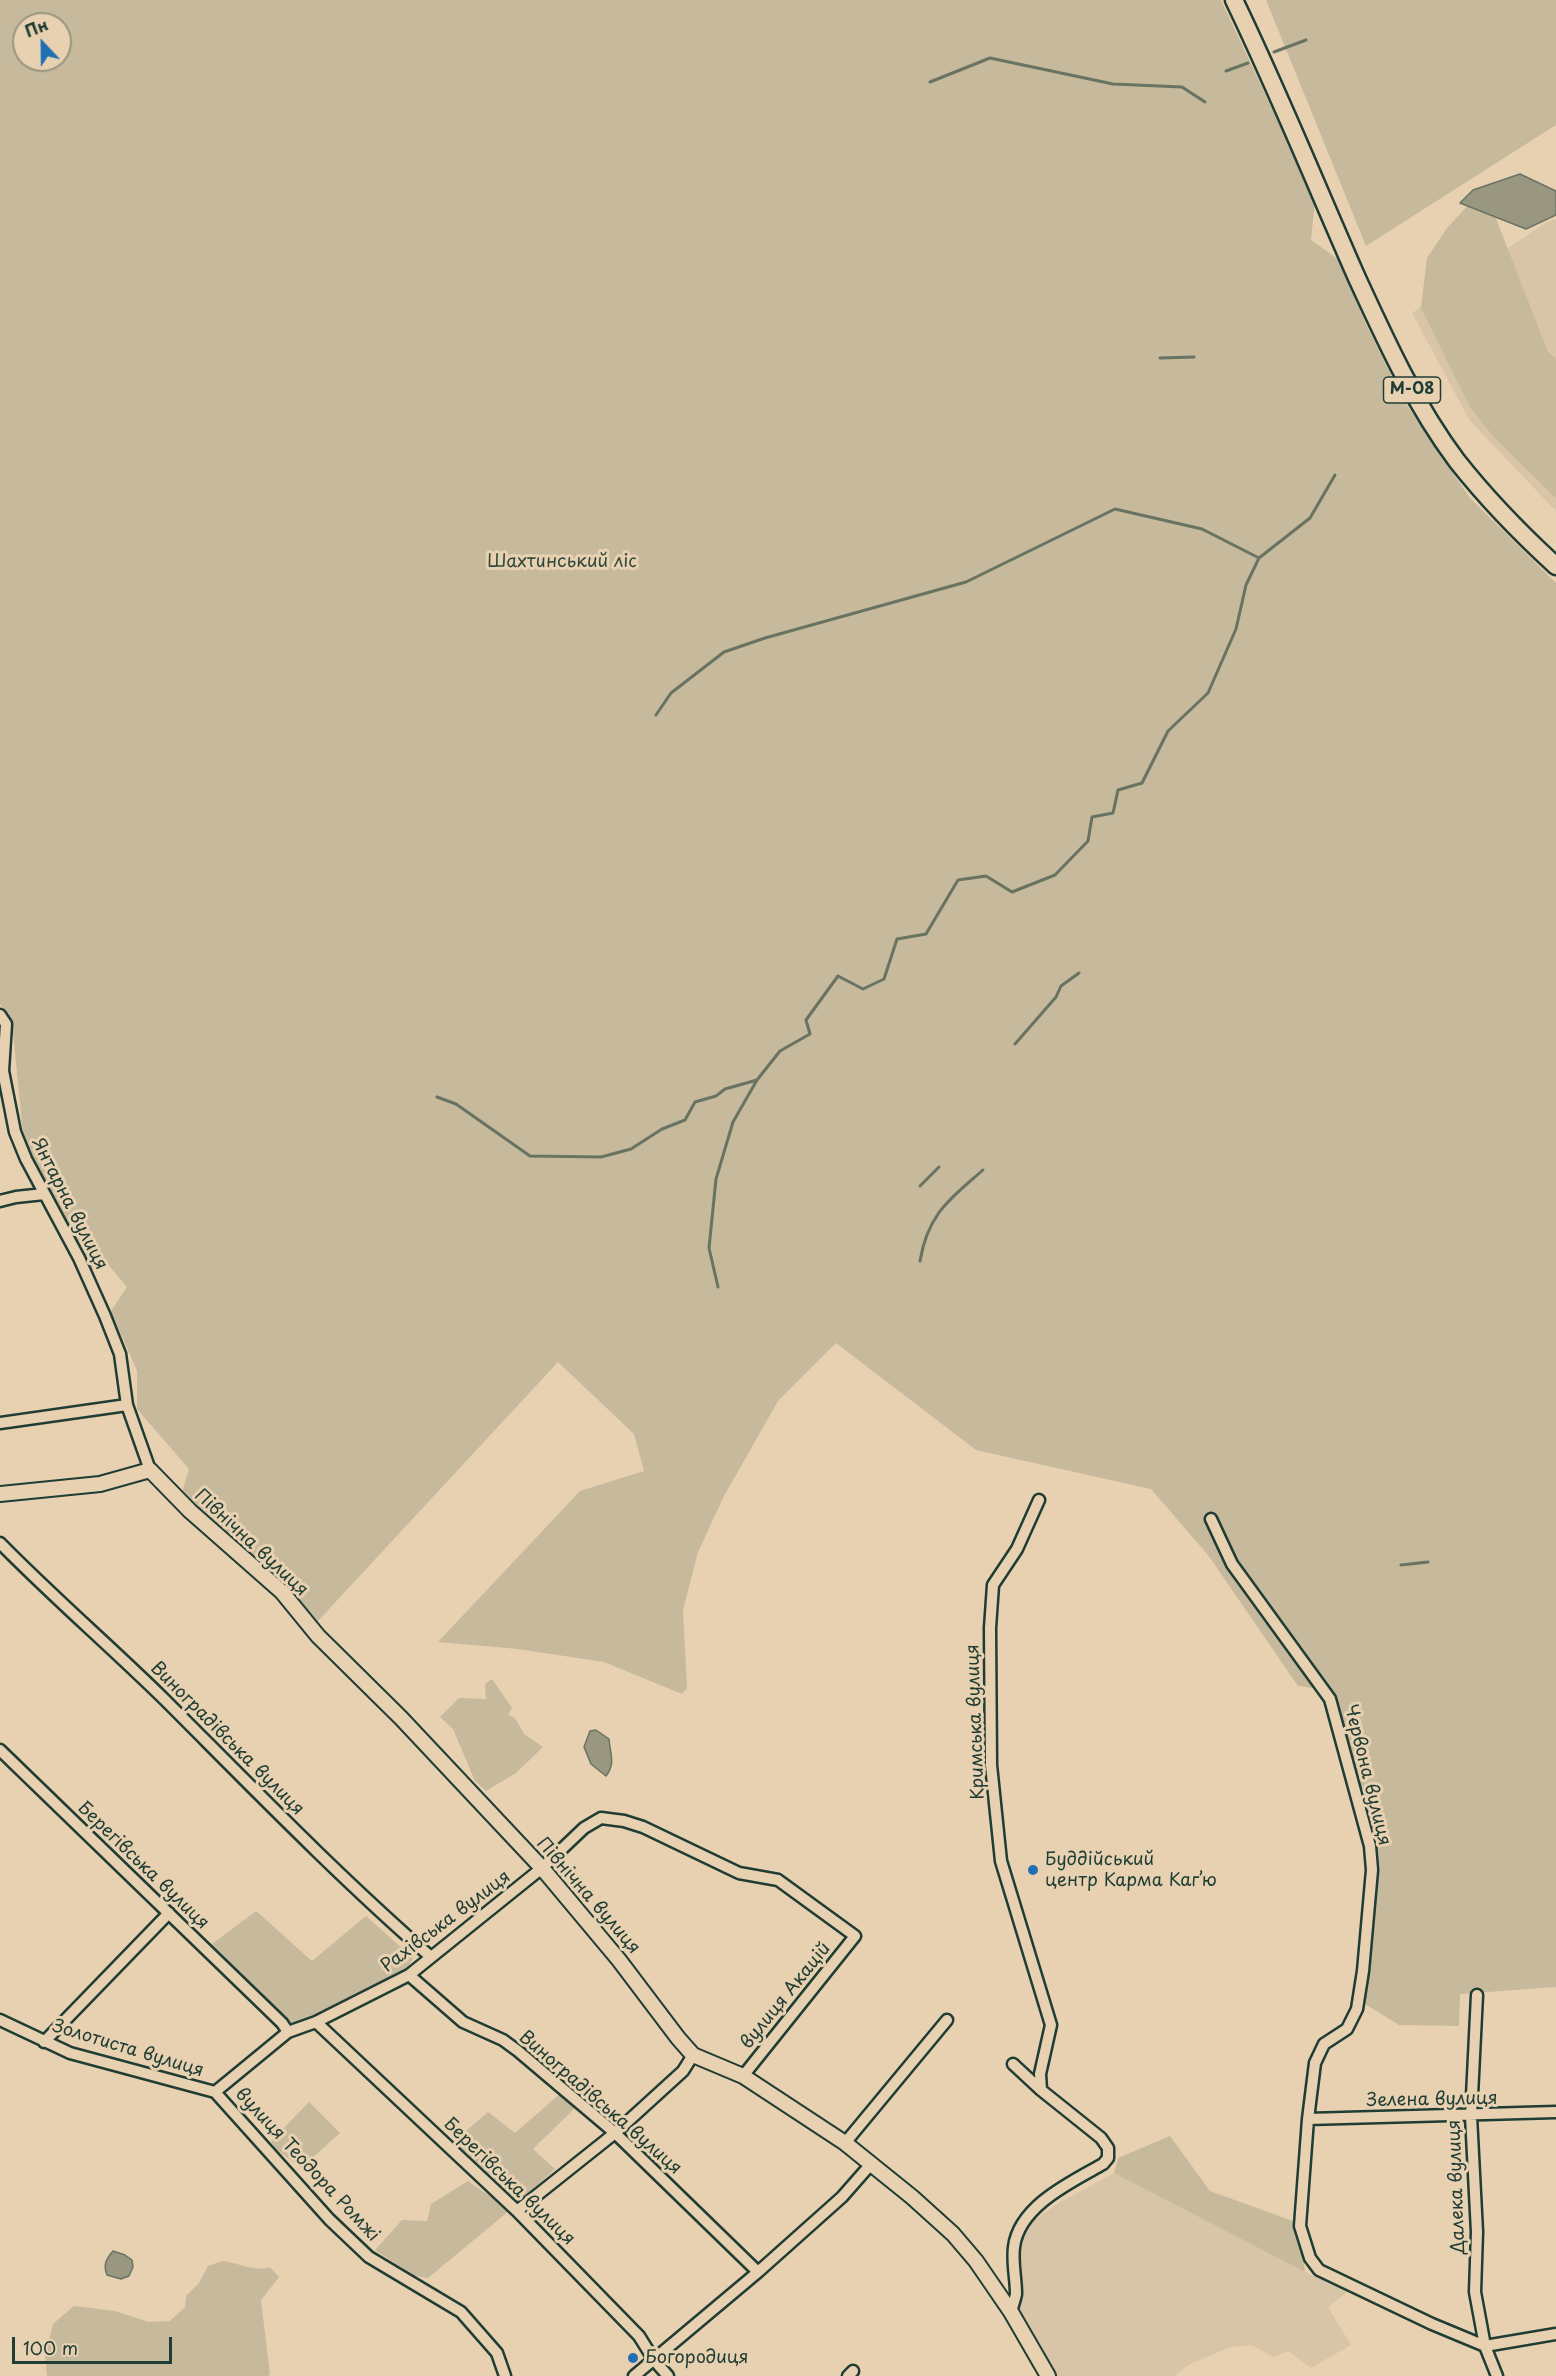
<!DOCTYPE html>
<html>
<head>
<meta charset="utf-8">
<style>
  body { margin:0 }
  #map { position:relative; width:1556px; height:2376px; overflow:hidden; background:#e8d1b1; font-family:"Playpen Sans",sans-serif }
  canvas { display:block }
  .north { position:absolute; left:12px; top:12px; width:60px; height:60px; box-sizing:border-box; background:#e8d1b1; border:2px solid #98967f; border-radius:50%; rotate:338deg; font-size:16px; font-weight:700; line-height:24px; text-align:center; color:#1f3d34 }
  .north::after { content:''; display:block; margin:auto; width:21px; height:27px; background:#1f6fb2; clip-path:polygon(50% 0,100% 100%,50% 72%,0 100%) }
  .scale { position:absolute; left:12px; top:2337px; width:160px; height:27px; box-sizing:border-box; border:3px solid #1f3d34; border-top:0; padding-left:8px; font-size:18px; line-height:21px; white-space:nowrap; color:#1f3d34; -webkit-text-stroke:4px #e8d1b1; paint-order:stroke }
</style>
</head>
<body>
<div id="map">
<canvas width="1556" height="2376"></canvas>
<div class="north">Пн</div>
<div class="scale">100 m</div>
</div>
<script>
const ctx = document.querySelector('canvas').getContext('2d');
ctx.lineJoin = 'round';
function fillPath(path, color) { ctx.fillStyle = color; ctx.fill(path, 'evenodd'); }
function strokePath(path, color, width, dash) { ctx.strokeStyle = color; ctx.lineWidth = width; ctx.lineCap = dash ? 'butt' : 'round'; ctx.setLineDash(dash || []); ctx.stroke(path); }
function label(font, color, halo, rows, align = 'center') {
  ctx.font = font + ' "Playpen Sans",sans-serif'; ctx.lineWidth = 6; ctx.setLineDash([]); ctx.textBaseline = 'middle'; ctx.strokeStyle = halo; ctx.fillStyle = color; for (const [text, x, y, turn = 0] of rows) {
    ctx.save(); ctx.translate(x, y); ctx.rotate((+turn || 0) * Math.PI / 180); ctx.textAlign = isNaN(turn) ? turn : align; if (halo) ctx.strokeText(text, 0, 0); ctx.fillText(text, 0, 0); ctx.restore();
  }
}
fillPath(new Path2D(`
  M1556 219V511L1470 421 1412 313 1547 222Z
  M1114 2173 1311 2275 1349 2291 1328 2307 1351 2345 1311 2368 1288 2351 1274 2357 1251 2345 1231 2347 1190 2364 1174 2376H1056L1019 2309 1021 2295 1017 2265 1020 2239 1033 2221 1059 2203Z`), '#d8c4a6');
fillPath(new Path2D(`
  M0 0H1221L1315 200 1311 240 1338 259 1366 324 1404 401 1470 498 1556 583V1987L1460 1994 1459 2026 1399 2025 1365 2004 1378 1856 1333 1691 1298 1686 1208 1555 1151 1489 976 1450 836 1343 778 1401 724 1496 698 1552 683 1610 687 1688 682 1694 604 1662 518 1649 438 1642 580 1491 644 1471 634 1434 558 1362 317 1622 278 1582 182 1493 189 1469 137 1409V1371L111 1311 127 1287 105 1261 89 1270 24 1145 12 1022 0 1004ZM24 24H60V60H24Z
  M1266 0H1556V125L1366 246Z
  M1484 188 1548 352 1556 359V498L1493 436 1470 407 1421 308 1427 258 1447 228Z
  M492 1679 512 1708 508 1715 515 1718 524 1734 543 1747 516 1773 486 1791 475 1781 453 1729 440 1717 459 1698 486 1699 485 1684Z
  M256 1911 312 1961 366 1916 413 1958 407 1969 312 2017 289 2025 212 1944Z
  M562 2092 576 2107 533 2149 555 2169 516 2205 452 2143 488 2112 515 2133Z
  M309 2102 340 2133 301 2168 275 2148 271 2141Z
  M1170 2136 1210 2191 1293 2221 1302 2250 1305 2272 1114 2173 1118 2158Z
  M468 2181 510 2210 428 2278 415 2276 375 2250 402 2220 427 2221 431 2204Z
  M222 2261C239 2263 254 2272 270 2267L279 2277 261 2300 270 2374 268 2376H47L45 2356 53 2324 74 2306 115 2311 149 2322 170 2321 185 2307 186 2296 199 2283 208 2266Z`), '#c7b99c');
const water = new Path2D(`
  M1520 174 1556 191V215L1526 229 1460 203 1473 190Z
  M596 1730 609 1739C610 1754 616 1763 606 1776L591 1764 584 1747 590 1731Z
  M113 2251 125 2255 132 2260 133 2267 129 2276 121 2279 107 2275C103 2265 106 2259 113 2251Z`);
fillPath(water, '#999780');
strokePath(water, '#687362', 1.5);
strokePath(new Path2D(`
  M1274 52 1306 40
  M1226 71 1248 63
  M930 82 990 58 1113 84 1182 87 1205 102
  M1160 358 1194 357
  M656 715 671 693 724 652 765 638 966 582 1115 509 1202 529 1259 558
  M1015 1044 1056 997 1061 986 1079 973
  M437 1097 456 1104 530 1156 601 1157 631 1149 662 1129 685 1120 695 1102 716 1096 725 1089 757 1080 780 1051 810 1034 806 1020 838 976 863 989 884 979 897 939 926 934 958 880 986 876 1012 892 1055 875 1088 841 1092 817 1113 813 1118 790 1142 783 1168 731 1208 693 1236 629 1246 585 1259 558 1310 518 1335 475
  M920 1186 939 1167
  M920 1261C928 1214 949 1200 983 1170
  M718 1287 709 1248 716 1179 733 1122 757 1080
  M1401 1565 1428 1562`), '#687362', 3);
const minor = new Path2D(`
  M0 1015 6 1024 3 1071 15 1132 26 1159 79 1258 105 1316 120 1354 127 1405 150 1470
  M0 1201 16 1197 44 1194
  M0 1423 127 1405
  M1039 1500 1017 1549 993 1585 990 1628 991 1765 1001 1861 1051 2025 1040 2074 1041 2090
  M1211 1519 1232 1564 1330 1699 1370 1846 1372 1870 1363 1971 1357 2009 1347 2029 1324 2044 1315 2063 1308 2119 1300 2226 1310 2258 1319 2270 1432 2324 1485 2346 1556 2334
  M0 1543C53 1597 111 1647 165 1700 252 1787 338 1876 431 1957
  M0 1750 282 2023 288 2032
  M409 1975 463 2022 503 2040 518 2051 615 2133 758 2272
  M1477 1995 1471 2116 1477 2232 1475 2292 1485 2346 1497 2376
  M0 2020 70 2053 215 2092
  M316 2022 517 2211 639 2336 654 2360 668 2376
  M44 2042 169 1913
  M215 2092 288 2032 316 2022 409 1975 542 1868 584 1828 601 1818 624 1821 643 1827 739 1873 778 1880 855 1936 743 2076
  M215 2092 329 2219 369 2257 461 2312 497 2353 505 2376
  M1308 2119 1556 2112
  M845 2143 947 2020
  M517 2211 615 2133 683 2071 693 2055
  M1011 2312C1012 2307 1015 2300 1016 2294 1016 2278 1012 2263 1014 2247 1019 2206 1071 2182 1103 2164L1108 2158V2148L1101 2138 1041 2090 1013 2064
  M634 2376 758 2272 842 2197 871 2164
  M848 2376 853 2371`);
const tertiary = new Path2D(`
  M0 1494 100 1484 150 1470 190 1511 282 1592 318 1636 401 1718 542 1868 619 1960 678 2038 693 2055 743 2076 845 2143 912 2197 953 2234 976 2261 1011 2312 1048 2376`);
const trunk = new Path2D(`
  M1234 0C1278 91 1316 185 1357 278 1386 341 1415 405 1457 461 1487 499 1520 533 1556 566`);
strokePath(minor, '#1f3d34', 15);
strokePath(tertiary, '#1f3d34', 18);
strokePath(trunk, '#1f3d34', 21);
strokePath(minor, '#e8d1b1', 10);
strokePath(tertiary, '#e8d1b1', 14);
strokePath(trunk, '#e8d1b1', 16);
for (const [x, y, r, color] of [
  [1033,1870,6,"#1f6fb2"],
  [633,2358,6,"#1f6fb2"]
]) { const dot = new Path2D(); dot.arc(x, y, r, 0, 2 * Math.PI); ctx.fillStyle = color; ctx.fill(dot); strokePath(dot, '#e8d1b1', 2); }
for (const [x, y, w] of [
  [1412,390,57]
]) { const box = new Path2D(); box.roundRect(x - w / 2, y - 13, w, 26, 4.5); ctx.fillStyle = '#e8d1b1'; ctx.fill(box); strokePath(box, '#1f3d34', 1.5); }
label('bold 16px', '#1f3d34', null, [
  ["М-08",1412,390]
]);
label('18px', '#30493e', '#e8d1b1', [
  ["Шахтинський ліс",562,562]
]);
label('18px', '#1f3d34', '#e8d1b1', [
  ["Янтарна вулиця",69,1204,63],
  ["Північна вулиця",251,1543,43],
  ["Кримська вулиця",976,1722,-92],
  ["Виноградівська вулиця",227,1739,45],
  ["Червона вулиця",1367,1775,76],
  ["Берегівська вулиця",143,1866,44],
  ["Північна вулиця",588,1896,49],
  ["Рахівська вулиця",446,1922,-37],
  ["вулиця Акацій",786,1996,-51],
  ["Золотиста вулиця",128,2049,17],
  ["Зелена вулиця",1432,2100,-1],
  ["Виноградівська вулиця",600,2103,41],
  ["вулиця Теодора Ромжі",307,2165,47],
  ["Берегівська вулиця",509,2182,44],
  ["Далека вулиця",1457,2187,-92]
]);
label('18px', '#1f3d34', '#e8d1b1', [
  ["Буддійський",1045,1860],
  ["центр Карма Кагʼю",1045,1881],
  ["Богородиця",645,2358]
], 'left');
</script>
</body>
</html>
